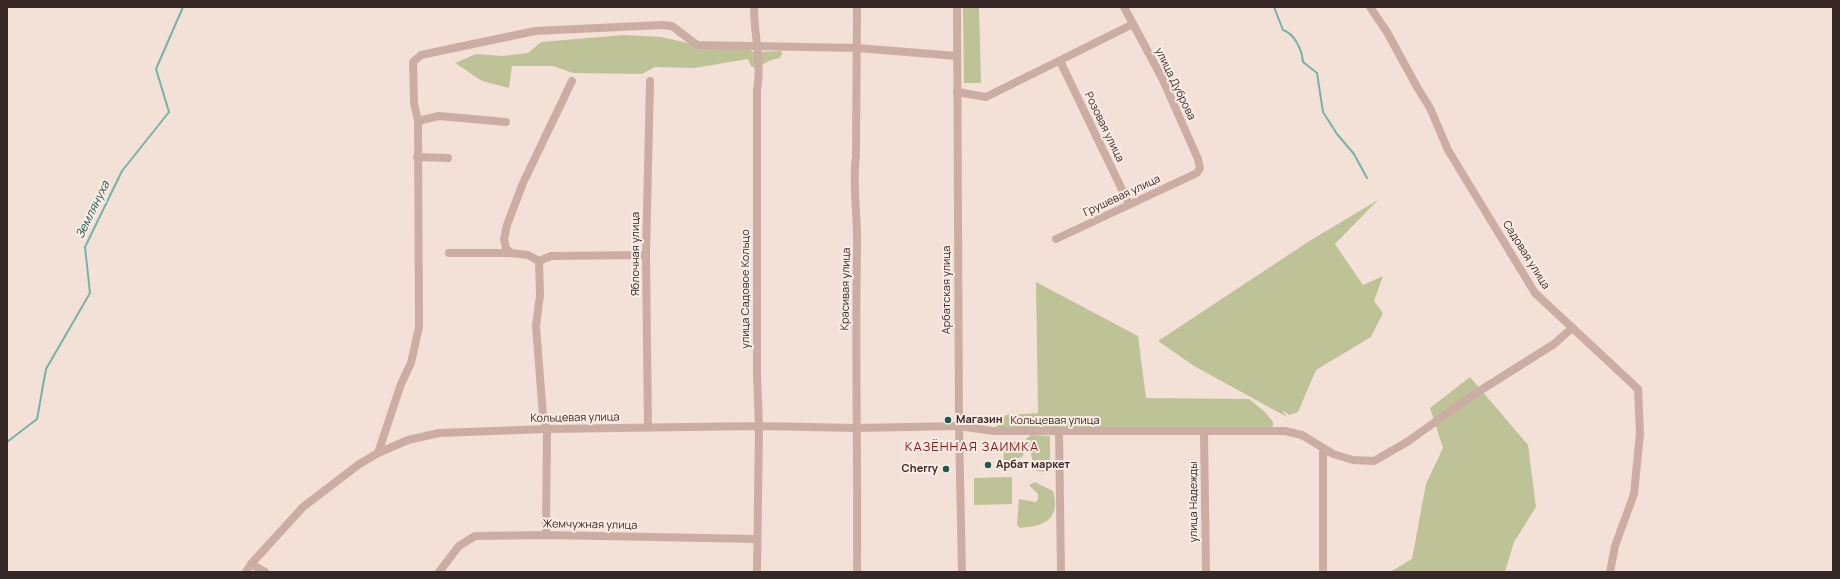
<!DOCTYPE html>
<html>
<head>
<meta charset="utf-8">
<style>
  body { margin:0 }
  #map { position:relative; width:1840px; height:579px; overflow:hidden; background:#f3e1d8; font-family:Manrope,sans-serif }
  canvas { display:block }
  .frame { position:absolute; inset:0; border:8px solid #372726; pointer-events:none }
</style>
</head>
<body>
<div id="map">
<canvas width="1840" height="579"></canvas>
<div class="frame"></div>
</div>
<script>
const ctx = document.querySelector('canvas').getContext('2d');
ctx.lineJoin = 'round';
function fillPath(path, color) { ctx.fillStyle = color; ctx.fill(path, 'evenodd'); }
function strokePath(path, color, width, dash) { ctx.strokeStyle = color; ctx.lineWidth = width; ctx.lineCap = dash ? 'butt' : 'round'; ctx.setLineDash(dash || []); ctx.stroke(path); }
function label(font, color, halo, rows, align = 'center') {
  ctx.font = font + ' Manrope,sans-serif'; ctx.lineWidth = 4; ctx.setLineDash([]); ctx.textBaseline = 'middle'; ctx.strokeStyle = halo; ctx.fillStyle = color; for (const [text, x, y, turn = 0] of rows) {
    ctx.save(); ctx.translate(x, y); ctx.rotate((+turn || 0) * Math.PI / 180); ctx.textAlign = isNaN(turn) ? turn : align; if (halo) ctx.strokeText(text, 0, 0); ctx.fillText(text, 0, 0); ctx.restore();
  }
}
fillPath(new Path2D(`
  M963 7H979L981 83H964Z
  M624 35 661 37 697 45 749 49 753 52 781 51 782 54 780 58 771 60 755 68 751 66 748 59 694 68 655 67 642 74 573 73 553 66H512L509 88 482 81 455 63 476 54 502 56 528 53 541 42Z
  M1378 200 1335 244 1363 285 1383 276 1374 301 1383 313 1371 337 1316 370 1298 412 1289 415 1282 410 1287 417 1194 366 1158 341 1311 240Z
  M1036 282 1138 336 1146 398 1249 399 1265 412 1273 422V426L1269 429 996 427 1006 415 1038 413Z
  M1470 377 1528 445 1536 507 1514 542 1505 572H1390L1412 559 1426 484 1443 448 1430 408Z
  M1031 435 1050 436V472L1037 471C1032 465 1031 449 1026 439Z
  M1011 442H1020L1024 449 1023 456 1015 460 1014 468 1008 470 1005 467C1003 457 1002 448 1011 442Z
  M1012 477V504L974 505V478Z
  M1035 482 1053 491C1061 519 1045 526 1020 528L1017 525 1019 499 1036 502 1038 499V494L1029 485Z`), '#bec397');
strokePath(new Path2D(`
  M1274 7 1283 30C1295 34 1302 50 1303 62L1317 73 1323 112 1337 134 1354 154 1367 178
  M7 442 37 419 46 369 90 293 85 247 122 171 169 112 156 69 183 7`), '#75b3a8', 2);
strokePath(new Path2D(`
  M754 7C754 35 762 62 757 89V376L759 426 757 572
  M957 7 959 426 962 572
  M1370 7 1387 32 1417 87 1430 108 1448 150 1535 293 1638 389 1640 433 1634 494 1615 546 1610 572
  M1060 61 1129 204
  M957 92 986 97 1133 24
  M418 121 414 103 413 62 421 55 535 31 662 25 672 26 697 45 857 48 957 56
  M417 157 448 158
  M1056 239 1197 173 1200 168 1198 159 1162 78 1124 7
  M449 253H511
  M539 261 551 256 646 255
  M648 428 646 255 650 81
  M1059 431 1061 572
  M1204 432 1206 572
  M1323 448V572
  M378 453 401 384 411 363 419 327 418 121 439 116 506 122
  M546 535 547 429 543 416 536 326 540 295 539 261 528 255 511 253 506 248 504 239 507 225 523 183 572 81
  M251 564 265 572
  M246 572 251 564 303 507 358 465 378 453 408 440 439 433 547 429 759 426 856 428 959 426 993 431H1285L1302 435 1333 454 1353 460 1374 461 1407 442 1470 397 1554 344 1571 329
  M439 572 459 546 475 536 546 535 757 539
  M857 572C858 463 855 355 857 247 858 216 852 186 856 156L857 7`), '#ccada3', 8);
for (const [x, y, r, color] of [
  [948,420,4,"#185b51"],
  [988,465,4,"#185b51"],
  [946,469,4,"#185b51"]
]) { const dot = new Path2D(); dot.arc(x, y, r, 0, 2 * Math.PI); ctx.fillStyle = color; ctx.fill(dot); strokePath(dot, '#fbece5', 1.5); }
label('11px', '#372726', '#fbece5', [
  ["улица Дуброва",1175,84,64],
  ["Розовая улица",1104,127,64],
  ["Грушевая улица",1122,196,-25],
  ["Яблочная улица",636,254,-90],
  ["Садовая улица",1526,255,58],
  ["улица Садовое Кольцо",746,289,-90],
  ["Красивая улица",846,289,-89],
  ["Арбатская улица",947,290,-90],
  ["Кольцевая улица",575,418,-1],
  ["Кольцевая улица",1055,421],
  ["улица Надежды",1194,502,-90],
  ["Жемчужная улица",590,525,1]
]);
label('bold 11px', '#372726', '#fbece5', [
  ["Магазин",956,420],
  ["Арбат маркет",996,465],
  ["Cherry",938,469,"right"]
], 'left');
label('italic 12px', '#185b51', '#fbece5', [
  ["Землянуха",93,210,-64]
]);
ctx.letterSpacing = '1px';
label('13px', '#8c1a18', '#fbece5', [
  ["КАЗЁННАЯ ЗАИМКА",972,447]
]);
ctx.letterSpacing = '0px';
</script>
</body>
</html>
